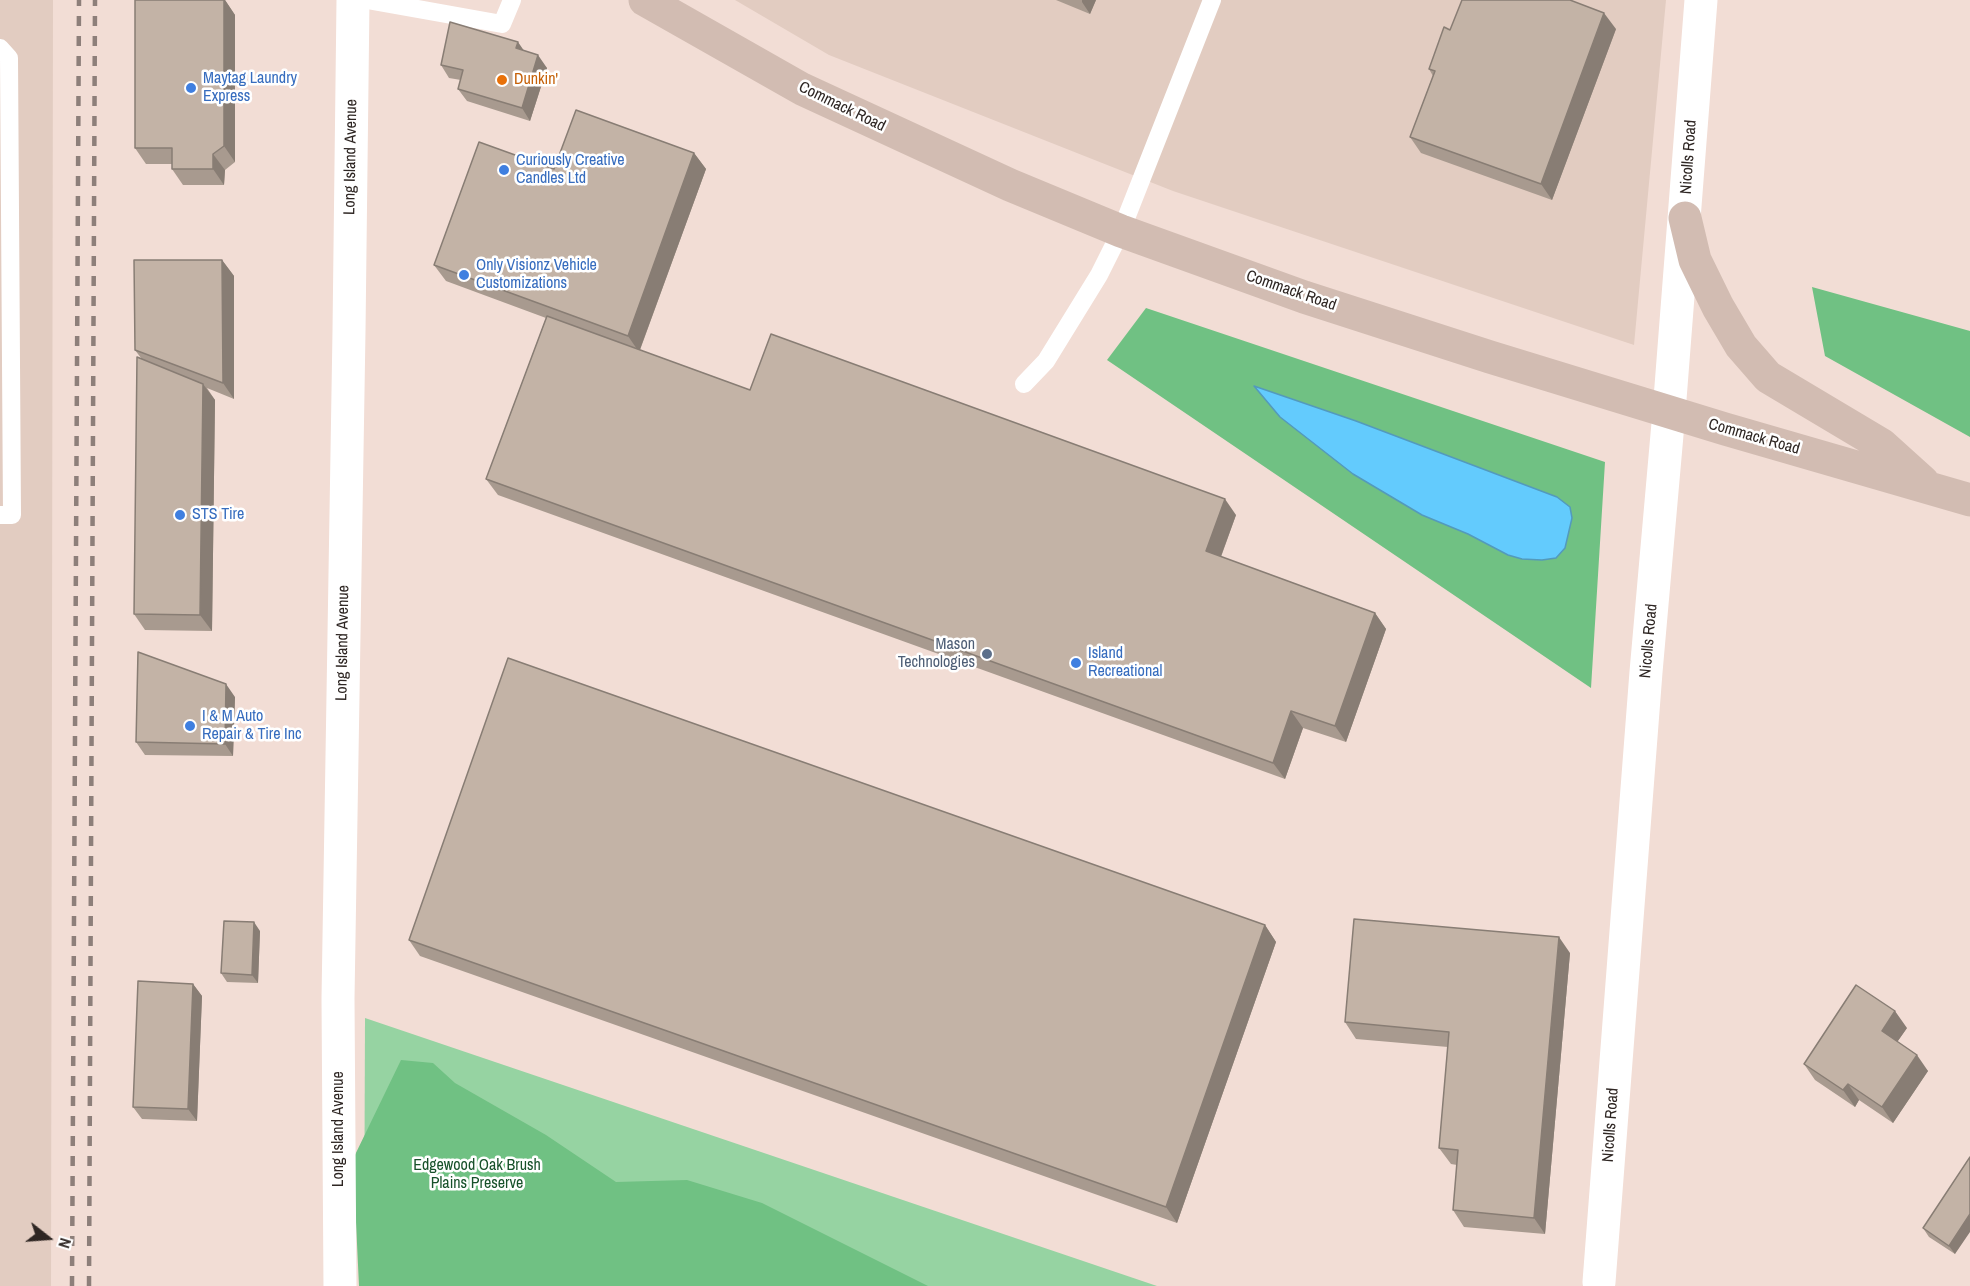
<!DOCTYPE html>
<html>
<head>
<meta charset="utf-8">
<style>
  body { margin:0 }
  #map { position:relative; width:1970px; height:1286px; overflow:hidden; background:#f2ddd5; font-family:"Archivo Narrow",sans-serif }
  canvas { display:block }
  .north { position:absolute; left:18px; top:1208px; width:60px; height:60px; -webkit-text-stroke:4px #fff; paint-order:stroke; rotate:107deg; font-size:16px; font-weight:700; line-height:24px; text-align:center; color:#2e2623 }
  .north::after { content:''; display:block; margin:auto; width:21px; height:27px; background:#2e2623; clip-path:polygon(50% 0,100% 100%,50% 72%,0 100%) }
</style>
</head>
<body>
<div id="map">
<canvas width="1970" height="1286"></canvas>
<div class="north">N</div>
</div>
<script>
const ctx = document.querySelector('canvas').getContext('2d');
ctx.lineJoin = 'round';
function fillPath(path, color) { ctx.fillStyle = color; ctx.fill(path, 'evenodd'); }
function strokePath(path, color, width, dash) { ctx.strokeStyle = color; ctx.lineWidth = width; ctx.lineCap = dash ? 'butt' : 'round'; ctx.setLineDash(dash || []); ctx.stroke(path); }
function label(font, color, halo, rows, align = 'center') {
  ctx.font = font + ' "Archivo Narrow",sans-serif'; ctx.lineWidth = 5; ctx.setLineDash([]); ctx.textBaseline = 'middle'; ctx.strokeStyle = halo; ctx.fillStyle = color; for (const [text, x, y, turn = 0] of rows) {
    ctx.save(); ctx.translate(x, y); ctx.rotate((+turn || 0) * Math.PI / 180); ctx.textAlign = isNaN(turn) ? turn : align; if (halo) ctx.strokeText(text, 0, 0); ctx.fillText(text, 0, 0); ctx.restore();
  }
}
fillPath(new Path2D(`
  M0 0H53L51 1286H0Z
  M735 0H1666L1634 345 1173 191 829 55Z`), '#e2ccc1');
fillPath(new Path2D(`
  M365 1018 1157 1286H364Z`), '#96d3a2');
fillPath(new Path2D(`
  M1812 287 1970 331V437L1825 356Z
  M1146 308 1605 462 1591 688 1107 360ZM1557 497 1508 555 1468 534Z
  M401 1060 433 1063 455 1083 546 1135 616 1182 687 1180 762 1203 928 1286H359L353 1159Z`), '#70c183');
const water = new Path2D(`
  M1254 386 1356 421 1557 497 1570 507 1572 518 1565 548 1556 558 1542 560 1522 559 1508 555 1468 534 1422 515 1353 474 1280 417Z`);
fillPath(water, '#63cbfd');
strokePath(water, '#539abc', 1.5);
strokePath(new Path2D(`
  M367 0 502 24 512 0
  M0 48 9 58 12 515H0
  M1024 384 1046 361 1099 275 1121 231 1212 0`), '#fff', 18);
strokePath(new Path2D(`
  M1599 1282 1646 672 1669 412`), '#fff', 33);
strokePath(new Path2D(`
  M1669 412 1701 0
  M340 1286 338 998 349 331 353 0`), '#fff', 33);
strokePath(new Path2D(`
  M645 0 802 89 1010 185 1121 231 1304 297 1490 357 1725 429 1970 500
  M1685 218 1695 260 1718 307 1741 346 1768 377 1882 445 1923 482`), '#d2bcb2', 33);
strokePath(new Path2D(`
  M72 1286 79 0
  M89 1286 95 0`), '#8d7f7a', 4.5, [10, 10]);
fillPath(new Path2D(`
  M135 0H225L235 15V162L225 170 224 185H183L172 169V164H146L135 148Z
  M1056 0H1096L1090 14Z
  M1616 29 1552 200 1421 153 1410 137 1433 76 1429 69 1450 30Z
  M524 50 547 68 530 121 467 101 458 89 461 80 449 78 441 65Z
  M694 153 706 169 640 350 750 390 1236 515 1221 557 1375 613 1386 629 1346 742 1303 728 1285 779 498 495 486 479 546 318 446 281 434 265 554 169Z
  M222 260 234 276V399L207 388 215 400 212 631 145 630 134 614 141 358 135 350Z
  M235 697 233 756 145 755 136 742Z
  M1265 925 1276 942 1177 1223 420 956 409 940Z
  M260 931 258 983 227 982 221 973Z
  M1570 953 1545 1234 1464 1227 1453 1210 1457 1165 1451 1164 1439 1148 1448 1047 1356 1039 1345 1022Z
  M193 984 202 996 197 1121 142 1119 133 1107Z
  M1907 1028 1897 1042 1928 1071 1893 1123 1859 1100 1855 1107 1815 1080 1804 1064Z
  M1970 1157 1955 1254 1929 1237 1923 1228Z`), '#a89a8f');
fillPath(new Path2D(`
  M224 0H225L235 15V162L224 146Z
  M1082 0H1096L1090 14 1082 2Z
  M1604 13 1616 29 1552 200 1541 184Z
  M518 42 527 55 516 48Z
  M538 55 547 68 530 121 522 108Z
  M694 153 706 169 639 352 628 336Z
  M213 154 225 170 224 185 213 169Z
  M222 260 234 276V399L223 383Z
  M203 384 215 400 212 631 200 615Z
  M1225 499 1236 515 1217 567 1206 551Z
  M1375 613 1386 629 1346 742 1335 726Z
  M226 684 235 697 233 756 225 744Z
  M1291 711 1303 728 1285 779 1273 763Z
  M254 922 260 931 258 983 252 975Z
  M1265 925 1276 942 1177 1223 1166 1207Z
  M1559 937 1570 953 1545 1234 1534 1218Z
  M193 984 202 996 197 1121 188 1109Z
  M1895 1011 1907 1028 1893 1048 1882 1031Z
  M1917 1055 1928 1071 1893 1123 1882 1107Z
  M1848 1084 1859 1100 1855 1107 1843 1090Z
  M1970 1214V1232L1955 1254 1949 1246Z`), '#887d74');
const building = new Path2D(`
  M135 0H224V146L213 154V169H172V148H135Z
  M1462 0H1570L1604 13 1541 184 1410 137 1435 71 1429 69 1444 27 1450 30Z
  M450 22 518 42 516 48 538 55 522 108 458 89 463 70 441 65Z
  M576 110 694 153 628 336 434 265 479 142 554 169Z
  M134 260H222L223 383 135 350Z
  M547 316 750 390 771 334 1225 499 1206 551 1375 613 1335 726 1291 711 1273 763 486 479Z
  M137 357 203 384 200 615 134 614Z
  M138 652 226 684 225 744 136 742Z
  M508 658 1265 925 1166 1207 409 940Z
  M1354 919 1559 937 1534 1218 1453 1210 1458 1150 1439 1148 1449 1032 1345 1022Z
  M224 921 254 922 252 975 221 973Z
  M138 981 193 984 188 1109 133 1107Z
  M1856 985 1895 1011 1882 1031 1917 1055 1882 1107 1848 1084 1843 1090 1804 1064Z
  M1970 1157V1214L1949 1246 1923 1228Z`);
fillPath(building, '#c3b3a6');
strokePath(building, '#887d74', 1.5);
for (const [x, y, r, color] of [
  [502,80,6,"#e8710a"],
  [191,88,6,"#3f7fe0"],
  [504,170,6,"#3f7fe0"],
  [464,275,6,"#3f7fe0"],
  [180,515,6,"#3f7fe0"],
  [987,654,6,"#5c6f8a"],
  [1076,663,6,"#3f7fe0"],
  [190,726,6,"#3f7fe0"]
]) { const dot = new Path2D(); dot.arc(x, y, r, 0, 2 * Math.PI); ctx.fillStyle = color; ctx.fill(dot); strokePath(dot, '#fff', 2); }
label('16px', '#366cbe', '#fff', [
  ["Maytag Laundry",203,79],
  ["Express",203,97],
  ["Curiously Creative",516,161],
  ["Candles Ltd",516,179],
  ["Only Visionz Vehicle",476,266],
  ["Customizations",476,284],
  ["STS Tire",192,515],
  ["Island",1088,654],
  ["Recreational",1088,672],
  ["I & M Auto",202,717],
  ["Repair & Tire Inc",202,735]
], 'left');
label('16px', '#c56008', '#fff', [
  ["Dunkin'",514,80]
], 'left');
label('16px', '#2e2623', '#fff', [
  ["Commack Road",842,107,26],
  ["Long Island Avenue",351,157,-89],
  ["Nicolls Road",1689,157,-86],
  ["Commack Road",1291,291,19],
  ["Commack Road",1754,437,16],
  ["Nicolls Road",1649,641,-85],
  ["Long Island Avenue",343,643,-89],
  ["Nicolls Road",1611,1125,-86],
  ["Long Island Avenue",339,1129,-90]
]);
label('16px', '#4e5e75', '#fff', [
  ["Mason",975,645],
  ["Technologies",975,663]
], 'right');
label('16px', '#17512a', '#fff', [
  ["Edgewood Oak Brush",477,1166],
  ["Plains Preserve",477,1184]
]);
</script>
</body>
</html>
